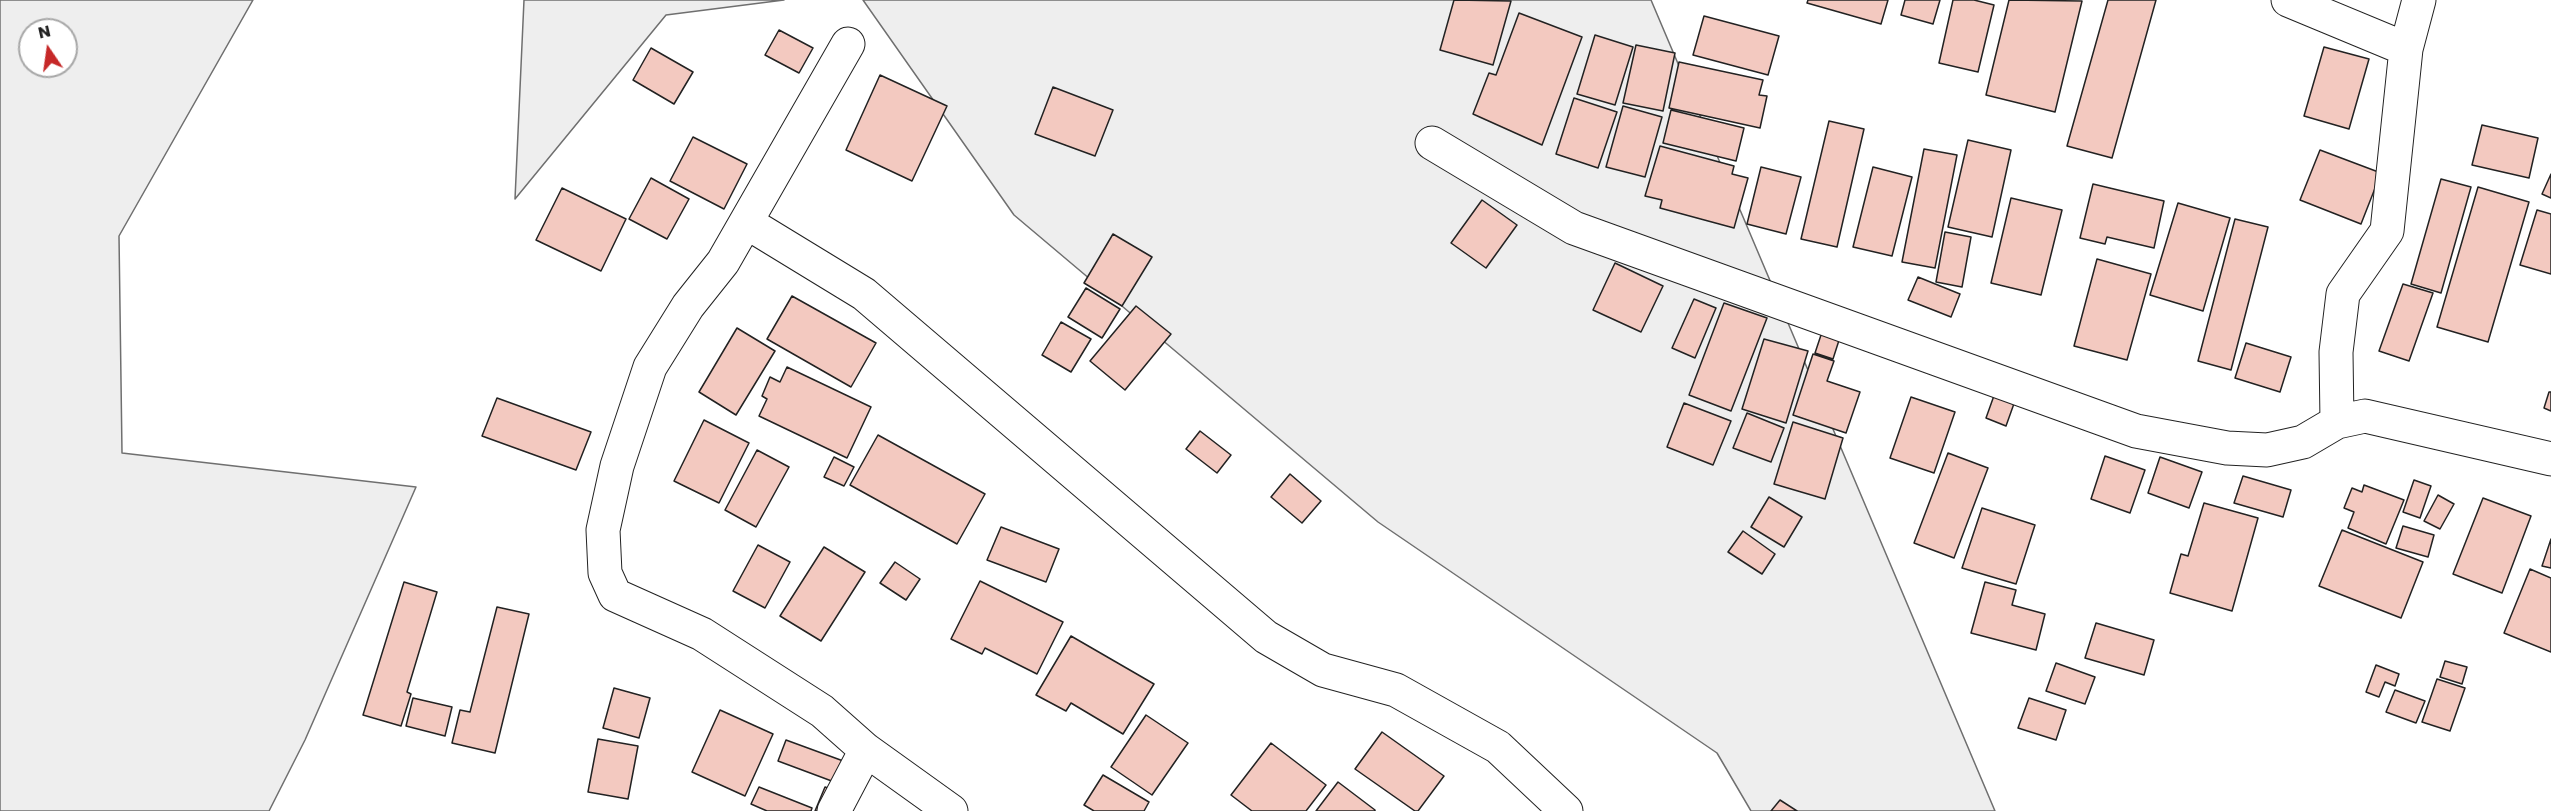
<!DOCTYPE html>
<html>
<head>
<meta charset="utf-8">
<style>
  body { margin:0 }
  #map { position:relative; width:2551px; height:811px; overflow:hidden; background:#fff; font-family:Poppins,sans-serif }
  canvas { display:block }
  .north { position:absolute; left:18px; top:18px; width:60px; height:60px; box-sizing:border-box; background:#fff; border:2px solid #a7a7a7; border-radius:50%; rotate:347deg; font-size:16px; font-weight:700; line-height:24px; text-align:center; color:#222 }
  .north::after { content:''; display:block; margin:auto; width:21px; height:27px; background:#c62828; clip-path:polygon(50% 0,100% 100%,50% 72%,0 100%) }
</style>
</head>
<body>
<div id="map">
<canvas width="2551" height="811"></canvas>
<div class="north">N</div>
</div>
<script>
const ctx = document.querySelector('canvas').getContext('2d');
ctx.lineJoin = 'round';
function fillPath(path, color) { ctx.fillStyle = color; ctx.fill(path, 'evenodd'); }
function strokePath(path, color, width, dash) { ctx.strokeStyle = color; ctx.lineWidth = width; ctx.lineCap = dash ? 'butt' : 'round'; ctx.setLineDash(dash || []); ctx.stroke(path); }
const green = new Path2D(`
  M0 0H253L119 236 122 453 416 487 305 740 269 811H0ZM30 30H66V66H30Z
  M524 0H784L666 15 515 199Z
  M863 0H1651L1995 811H1751L1717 753 1378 522 1014 215Z`);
fillPath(green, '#eee');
strokePath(green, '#6f6f6f', 1.5);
const building = new Path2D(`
  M1454 0 1511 1 1493 65 1440 50Z
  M1808 0H1888L1881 24 1807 3Z
  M1905 0H1940L1933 24 1901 15Z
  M1953 0H1974L1994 5 1978 72 1939 63Z
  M2009 0 2082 1 2055 112 1986 95Z
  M2108 0H2156L2112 158 2067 146Z
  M1519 13 1582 37 1542 145 1473 114 1489 73 1496 75Z
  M1704 16 1779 36 1768 75 1693 55Z
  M779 30 813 48 799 73 765 55Z
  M1595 35 1633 47 1615 105 1577 94Z
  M1636 45 1675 53 1663 111 1623 103Z
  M2324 47 2369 59 2349 129 2304 116Z
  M651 48 693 72 674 104 633 80Z
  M1679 62 1763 80 1759 95 1767 96 1760 128 1669 108Z
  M880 75 947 106 912 181 846 150Z
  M1053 87 1113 110 1095 156 1035 134Z
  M1574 98 1617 112 1598 168 1556 154Z
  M1623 106 1662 117 1645 177 1606 167Z
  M1671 110 1744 128 1736 161 1663 143Z
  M1829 121 1864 129 1837 247 1801 239Z
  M2482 125 2538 138 2529 178 2472 165Z
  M693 137 747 164 724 209 670 181Z
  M1968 140 2011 150 1992 237 1948 227Z
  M1660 146 1734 166 1732 174 1748 178 1734 228 1660 208 1662 200 1645 196Z
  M1924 149 1957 155 1935 268 1902 262Z
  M2320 150 2381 173 2361 224 2300 200Z
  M1761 167 1801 177 1786 234 1747 224Z
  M1873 167 1912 177 1892 256 1853 247Z
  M2551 174V198L2542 194Z
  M651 178 689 199 667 239 629 219Z
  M2441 179 2471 187 2441 293 2411 284Z
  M2093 184 2164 201 2154 248 2107 237 2105 244 2080 238Z
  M2478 187 2529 202 2488 342 2437 327Z
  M562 188 626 219 601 271 536 240Z
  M2011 198 2062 210 2041 295 1991 283Z
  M1482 200 1517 225 1486 268 1451 243Z
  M2178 203 2230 218 2203 311 2150 295Z
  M2537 210 2551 214V274L2520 265Z
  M2235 219 2268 227 2231 370 2198 361Z
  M1945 232 1971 237 1962 287 1936 282Z
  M1113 234 1152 257 1122 306 1084 283Z
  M2097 259 2151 274 2127 360 2074 346Z
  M1615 263 1663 286 1641 332 1593 310Z
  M1918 277 1960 294 1951 317 1908 300Z
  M2403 284 2433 293 2409 361 2379 351Z
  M1086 288 1120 309 1102 338 1068 317Z
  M792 296 876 343 851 387 767 339Z
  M1694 299 1716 308 1695 358 1672 348Z
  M1724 303 1767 318 1731 411 1689 395Z
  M1136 306 1171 334 1125 390 1090 361Z
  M1061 322 1091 339 1071 372 1042 355Z
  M737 328 775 351 736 415 699 392Z
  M1823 329 1841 334 1833 359 1815 353Z
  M1764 339 1808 351 1786 423 1742 409Z
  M2246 343 2291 357 2280 392 2235 378Z
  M1813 354 1834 361 1827 381 1860 392 1846 433 1793 415Z
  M787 367 871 407 847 458 759 416 767 399 762 396 770 377 780 382Z
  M1996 390 2016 398 2006 426 1986 418Z
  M2549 392H2551V411L2544 408Z
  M1911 397 1955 412 1934 473 1890 458Z
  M497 398 591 432 576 470 482 436Z
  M1684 403 1731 421 1713 465 1667 447Z
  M1747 413 1784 428 1771 462 1733 448Z
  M704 420 749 443 719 503 674 481Z
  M1793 422 1843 438 1825 499 1774 484Z
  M1200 431 1231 455 1217 473 1186 449Z
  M878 435 985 494 957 544 850 485Z
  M757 450 789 467 756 527 725 510Z
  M1948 453 1988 468 1954 558 1914 543Z
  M2105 456 2145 470 2130 513 2091 499Z
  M834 457 854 467 844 486 824 477Z
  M2160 457 2202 472 2189 508 2148 493Z
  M1290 474 1321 501 1302 523 1271 497Z
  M2243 476 2291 490 2283 517 2234 503Z
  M2414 480 2431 486 2420 518 2403 512Z
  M2364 485 2404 500 2386 544 2348 528 2354 512 2344 508 2352 488 2362 492Z
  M2438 495 2454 504 2440 529 2424 521Z
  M1769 497 1802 517 1784 547 1751 527Z
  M2483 498 2531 516 2502 593 2453 574Z
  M2204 503 2258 518 2232 611 2170 593 2181 554 2188 556Z
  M1982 508 2035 525 2016 584 1962 568Z
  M2403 526 2434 535 2428 557 2396 548Z
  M1001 527 1059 549 1046 582 987 560Z
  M2342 530 2423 562 2401 618 2319 586Z
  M1743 531 1775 554 1762 574 1728 552Z
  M2551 539V568L2542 566Z
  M758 545 790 562 765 608 733 591Z
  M824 547 865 572 821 641 780 616Z
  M895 562 920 579 906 600 880 583Z
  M2530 569 2551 578V652L2504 633Z
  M980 581 1063 622 1037 674 985 648 982 654 951 639Z
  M404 582 437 592 407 692 411 694 401 726 363 715Z
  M1985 582 2016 590 2012 605 2045 614 2036 650 1971 633Z
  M497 607 529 614 495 753 452 743 460 710 470 712Z
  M2096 623 2154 640 2144 675 2085 658Z
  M1071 636 1154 684 1123 734 1071 703 1066 711 1036 695Z
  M2445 661 2467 667 2462 684 2440 677Z
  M2056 663 2095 677 2085 704 2046 691Z
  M2376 665 2399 674 2395 686 2385 682 2379 697 2366 692Z
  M2437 679 2465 688 2450 731 2422 722Z
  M614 688 650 698 639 738 603 728Z
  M2395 690 2425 701 2416 723 2386 712Z
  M413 698 452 707 445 736 406 726Z
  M2029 698 2066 710 2056 740 2018 728Z
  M720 710 773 734 745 796 692 772Z
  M1146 715 1188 743 1152 795 1111 767Z
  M1382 732 1444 776 1418 811H1415L1355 769Z
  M598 739 638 746 628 799 588 792Z
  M786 740 846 762 837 783 778 761Z
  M1271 743 1326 785 1306 811H1252L1231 795Z
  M1103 775 1149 802 1144 811H1094L1084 805Z
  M1338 782 1375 810V811H1316Z
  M759 787 812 808 811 811H767L751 804Z
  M825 787 837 791 830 811H815Z
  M1780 800 1797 811H1771Z`);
fillPath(building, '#f3c9c0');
strokePath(building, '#222', 1.5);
const minor = new Path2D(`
  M2288 0 2406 49
  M848 44 723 262 688 306 650 367 617 466 603 530 605 573 615 595 702 634 822 711 866 750 951 811
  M1432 143 1574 228 2136 431 2227 448 2267 450 2303 442 2337 422 2365 416 2551 459
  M746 222 864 294 1266 637 1323 670 1396 690 1498 747 1566 811
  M2337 422 2336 352 2343 294 2387 231 2406 49 2419 0
  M834 811 866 750`);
strokePath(minor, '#222', 35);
strokePath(minor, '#fff', 33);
</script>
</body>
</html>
